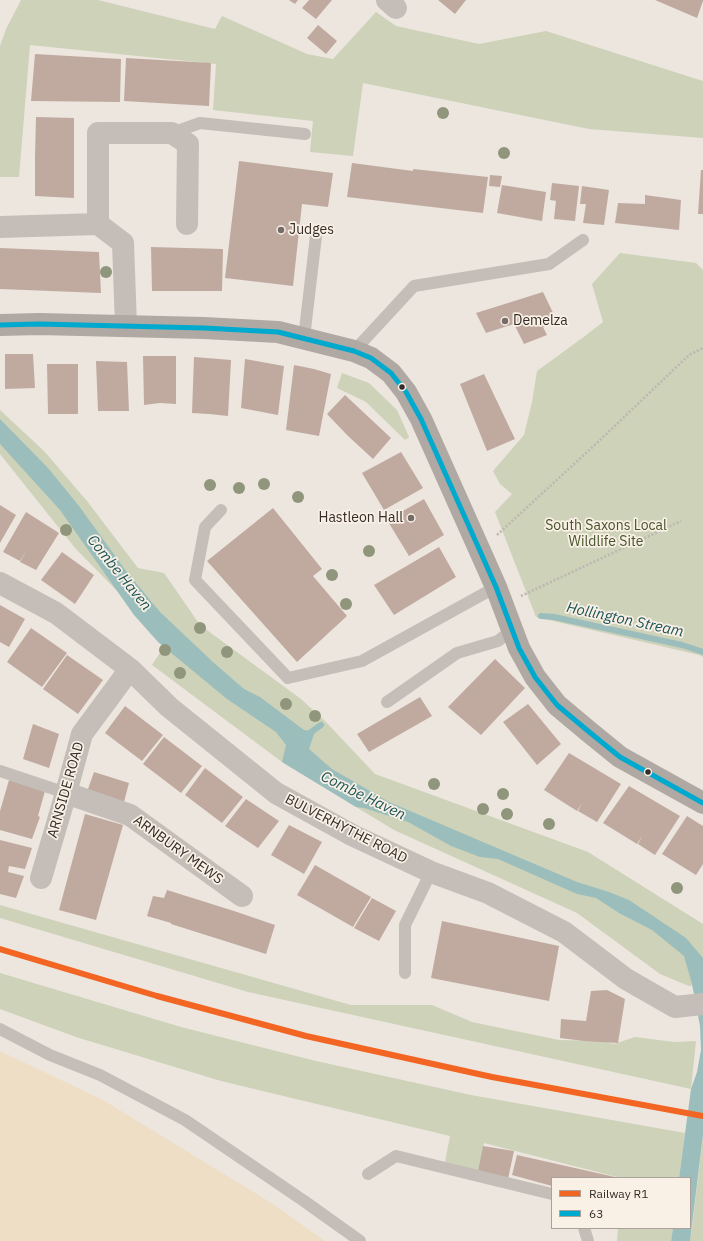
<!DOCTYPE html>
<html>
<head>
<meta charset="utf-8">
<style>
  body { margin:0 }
  #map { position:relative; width:703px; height:1241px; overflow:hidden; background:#ece6df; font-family:"IBM Plex Sans",sans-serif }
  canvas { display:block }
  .legend { position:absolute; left:551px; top:1177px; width:140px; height:52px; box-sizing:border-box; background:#f9f0e6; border:1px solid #aba19a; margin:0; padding:5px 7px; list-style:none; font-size:12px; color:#352b27 }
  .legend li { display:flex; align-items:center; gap:8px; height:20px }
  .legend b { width:20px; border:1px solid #aba19a }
</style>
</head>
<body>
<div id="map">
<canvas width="703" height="1241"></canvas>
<ul class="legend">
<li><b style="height:5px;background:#f26522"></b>Railway R1</li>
<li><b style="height:5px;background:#00a9ce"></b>63</li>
</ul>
</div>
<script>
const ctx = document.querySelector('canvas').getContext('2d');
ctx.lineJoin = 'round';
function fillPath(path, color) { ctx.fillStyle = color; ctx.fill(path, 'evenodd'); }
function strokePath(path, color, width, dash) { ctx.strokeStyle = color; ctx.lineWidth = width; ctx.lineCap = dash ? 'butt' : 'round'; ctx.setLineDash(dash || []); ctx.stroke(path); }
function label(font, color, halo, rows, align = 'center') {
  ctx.font = font + ' "IBM Plex Sans",sans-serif'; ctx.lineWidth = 3.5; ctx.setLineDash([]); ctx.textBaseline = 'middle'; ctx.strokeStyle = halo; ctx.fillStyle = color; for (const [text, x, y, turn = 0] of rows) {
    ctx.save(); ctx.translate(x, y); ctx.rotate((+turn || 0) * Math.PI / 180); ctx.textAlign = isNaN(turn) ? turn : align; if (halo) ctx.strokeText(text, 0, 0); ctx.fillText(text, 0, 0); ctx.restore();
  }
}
fillPath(new Path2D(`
  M21 0H98L215 29 222 16 307 54 333 59 376 12 396 26 479 44 546 31 703 81V138L589 129 363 83 353 156 310 152 313 121 213 110 216 64 30 45 19 177H0V46L6 29Z
  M620 253 696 263 703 270V657L699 655 536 617 495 512 512 494 500 484 493 471 524 435 532 402 537 371 585 336 603 322 592 284Z
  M342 373 369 383 397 410 409 437 405 440 366 402 337 388Z
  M0 410 44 451 87 501 138 568 164 573 200 625 301 699 326 722 375 774 588 852 703 924V984L689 986 660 974 577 913 394 830 282 762 152 665 167 642 75 548 0 454Z
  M0 905 351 1005H432L472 1022 559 1040 602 1041 614 1044 635 1037 674 1042 696 1041 691 1089 248 992 0 918Z
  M0 973 181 1027 316 1061 471 1095 685 1133 679 1178H621L484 1143 478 1171 445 1162 450 1136 221 1081 76 1037 0 1009Z
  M703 1137V1241H690L692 1228Z
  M618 1228H673L671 1241H617Z`), '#cdd2b9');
fillPath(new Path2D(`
  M0 1051 103 1100 273 1204 325 1241H0Z`), '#eddec5');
fillPath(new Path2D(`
  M0 419 48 468 79 506 126 571 160 612 214 663 244 689 260 697 304 730 313 731 314 734 309 749 332 769 389 802 577 882 609 892 629 900 686 938 703 958V1135L690 1241H671L673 1228H690V1178H679L691 1089 697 1072 701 1050 700 1026 692 984 684 956 652 930 619 913 596 898 577 894 498 859 480 857 451 846 408 822 364 808 356 807 282 762 286 745 276 732 227 699 158 642 134 615 60 510 0 444Z`), '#9bbebd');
strokePath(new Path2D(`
  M541 616 554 617 682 645 703 652
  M307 735 321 725`), '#9bbebd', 6);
fillPath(new Path2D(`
  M289 0H298L295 4Z
  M309 0H332L316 19 302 8Z
  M438 0H466L455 14Z
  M655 0H703V1L697 18Z
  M318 25 337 41 326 54 307 38Z
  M35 54 121 59 120 102 31 101Z
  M126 58 211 63 209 106 124 101Z
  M36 117 74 118V198L35 196V157Z
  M239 161 333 173 328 207 302 204 293 286 225 278Z
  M352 163 413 171V169L488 177 483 213 347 197Z
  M701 170H703V214H698Z
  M490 175 502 176 500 187 489 186Z
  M552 183 579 186 575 221 554 219 556 201 550 200Z
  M502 185 546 192 542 221 497 213Z
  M582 186 609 190 604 225 583 223 586 204H580Z
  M645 195 681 200 679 230 615 223 618 203 645 204Z
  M151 247 223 249 222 291H152Z
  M0 248 99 252 101 293 0 289Z
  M543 292 557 321 543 327 547 335 524 344 514 324 486 333 476 313Z
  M5 354H33L35 388 5 389Z
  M143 356H176V404L160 403 144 405Z
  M194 357 231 360 228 416 209 414 192 413Z
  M245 359 284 366 278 415 241 408Z
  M96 361 127 362 129 411H98Z
  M47 364H78V414H48Z
  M294 365 314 369 331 374 319 436 286 430Z
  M484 374 515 439 487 451 460 384Z
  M345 395 391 438 373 459 347 435 327 414Z
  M401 452 423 488 384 510 362 473Z
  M424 499 444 535 409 556 387 520Z
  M0 505 16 515 0 543Z
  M273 508 322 569 313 576 347 616 297 662 207 561Z
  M26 512 59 533 36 570 20 562 28 548 20 561 3 552Z
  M439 547 456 577 394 615 374 585Z
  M62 552 94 575 75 604 41 580Z
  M0 605 25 619 9 647 0 642Z
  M31 628 67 653 42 687 7 662Z
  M67 655 103 680 78 714 43 689Z
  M495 659 525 688 481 735 448 707Z
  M420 697 432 716 369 752 357 734Z
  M528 704 561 744 537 765 503 722Z
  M125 706 163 735 142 761 105 733Z
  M33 724 59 734 49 768 23 759Z
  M164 737 202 766 181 793 143 764Z
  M569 753 621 784 597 822 578 811 582 803 577 811 544 790Z
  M205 768 243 797 222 823 185 795Z
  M94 772 129 783 124 802 87 792Z
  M9 780 45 791 38 816 40 817 32 839 0 830V811Z
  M629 786 680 816 655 855 638 844 642 836 637 844 603 823Z
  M246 799 279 821 258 848 225 826Z
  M85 814 123 825 96 920 59 910Z
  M687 816 703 826V864L696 875 662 854Z
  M289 825 322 842 304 874 271 855Z
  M0 840 32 848 25 869 9 866 8 872 24 876 16 898 0 894Z
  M315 865 371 897 353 927 297 895Z
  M167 890 234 911 275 925 266 954 171 924V923L147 916 153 896 164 898Z
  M372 898 396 911 379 941 354 928Z
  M442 921 559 946 549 1001 431 978Z
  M607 990 625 999 618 1043 584 1041 560 1038 561 1019 586 1021 591 991Z
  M483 1146 514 1151 508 1179 478 1171Z
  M517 1155 615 1177V1178H552V1186L512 1175Z`), '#c0aaa0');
strokePath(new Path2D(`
  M497 535 599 441 689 355 703 348
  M521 596 681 521`), '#beb6b1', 2.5, [2, 2]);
strokePath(new Path2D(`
  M172 133 200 123 305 134
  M304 338 316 236
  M354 351 414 286 549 264 583 240
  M221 510 205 527 195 580 288 678 362 661 496 587
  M387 702 457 653 498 641 512 630
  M0 771 66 793
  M405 973V925L431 872
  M0 1029 50 1055 100 1075 185 1120 304 1201 360 1241
  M368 1174 396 1156 552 1194
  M584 1228 588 1241`), '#c5beb8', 12);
strokePath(new Path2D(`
  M387 0 396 8
  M98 224V133H172L188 144 187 224
  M0 227 98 224 123 243 126 326
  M0 583 56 613 130 669 169 707 276 793 352 835 431 872 488 893 564 932 626 979 675 1007 703 1004
  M66 793 130 815 242 896
  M41 878 66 793 82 734 130 669`), '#c5beb8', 22);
strokePath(new Path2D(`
  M0 325 39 324 204 328 278 332 354 351 371 358 391 373 406 392 421 419 480 551 496 587 519 648 535 677 557 705 588 731 620 757 703 803`), '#b0a8a2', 22);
strokePath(new Path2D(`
  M0 325 39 324 204 328 278 332 354 351 371 358 391 373 406 392 421 419 480 551 496 587 519 648 535 677 557 705 588 731 620 757 703 803`), '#00a9ce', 5);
strokePath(new Path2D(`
  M0 949 157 996 306 1036 492 1077 703 1116`), '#f26522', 6);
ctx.fillStyle = '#90967b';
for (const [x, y] of [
  [443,113],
  [504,153],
  [106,272],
  [264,484],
  [210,485],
  [239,488],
  [298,497],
  [66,530],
  [369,551],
  [332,575],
  [346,604],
  [200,628],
  [165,650],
  [227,652],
  [180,673],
  [286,704],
  [315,716],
  [434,784],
  [503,794],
  [483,809],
  [507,814],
  [549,824],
  [677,888]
]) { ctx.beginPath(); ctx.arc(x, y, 6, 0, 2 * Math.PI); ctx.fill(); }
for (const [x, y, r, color] of [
  [281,230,4,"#756c67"],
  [505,321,4,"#756c67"],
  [402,387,3.5,"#352b27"],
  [411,518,4,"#756c67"],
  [648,772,3.5,"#352b27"]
]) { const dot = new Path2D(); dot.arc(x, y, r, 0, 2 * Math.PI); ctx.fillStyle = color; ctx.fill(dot); strokePath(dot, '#f9f0e6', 1.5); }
label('14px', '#352b27', '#f9f0e6', [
  ["Judges",289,230],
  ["Demelza",513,321],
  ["Hastleon Hall",403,518,"right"]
], 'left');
label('14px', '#45542a', '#f9f0e6', [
  ["South Saxons Local",606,526],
  ["Wildlife Site",606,542]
]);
label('14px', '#352b27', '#f9f0e6', [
  ["ARNSIDE ROAD",66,790,-74],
  ["BULVERHYTHE ROAD",346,829,27],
  ["ARNBURY MEWS",178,850,36]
]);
label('italic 15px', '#1c5457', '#f9f0e6', [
  ["Combe Haven",119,573,51],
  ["Hollington Stream",625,620,12],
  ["Combe Haven",363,796,26]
]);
</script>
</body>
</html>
